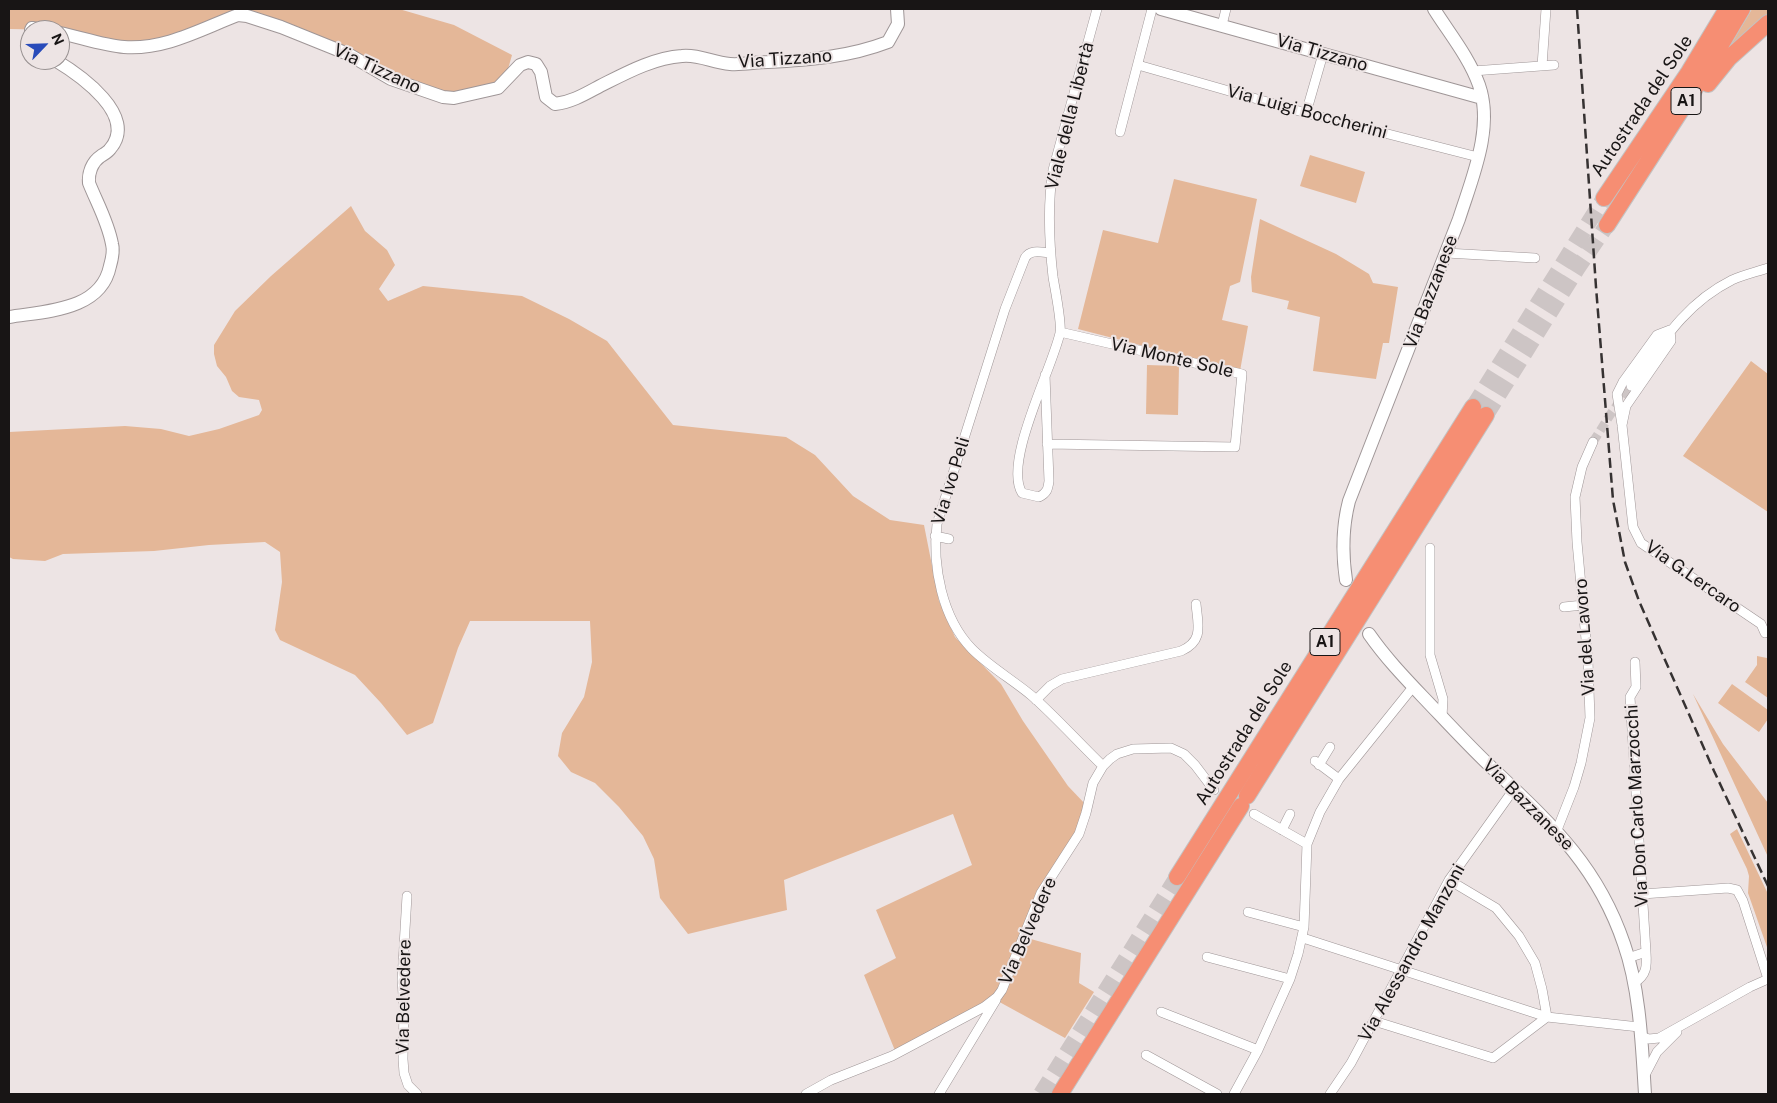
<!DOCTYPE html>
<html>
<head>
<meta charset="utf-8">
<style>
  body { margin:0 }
  #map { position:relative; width:1777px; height:1103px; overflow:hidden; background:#ede4e4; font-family:"Public Sans",sans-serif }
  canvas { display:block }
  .frame { position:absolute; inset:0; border:10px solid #181515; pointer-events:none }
  .north { position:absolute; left:20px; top:20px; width:50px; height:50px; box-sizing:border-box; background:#ede4e4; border:1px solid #989191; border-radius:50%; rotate:66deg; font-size:14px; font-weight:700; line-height:20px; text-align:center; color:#181515 }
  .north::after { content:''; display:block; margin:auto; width:18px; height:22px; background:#284bba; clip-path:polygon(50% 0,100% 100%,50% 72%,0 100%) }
</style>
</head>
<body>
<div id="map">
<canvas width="1777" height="1103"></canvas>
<div class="frame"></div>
<div class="north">N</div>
</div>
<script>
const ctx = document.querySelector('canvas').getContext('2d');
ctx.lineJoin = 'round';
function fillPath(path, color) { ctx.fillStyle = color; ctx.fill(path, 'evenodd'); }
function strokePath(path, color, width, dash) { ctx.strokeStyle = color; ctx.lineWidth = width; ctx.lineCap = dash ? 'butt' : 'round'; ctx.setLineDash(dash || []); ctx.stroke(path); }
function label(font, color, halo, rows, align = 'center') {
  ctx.font = font + ' "Public Sans",sans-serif'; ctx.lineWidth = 4; ctx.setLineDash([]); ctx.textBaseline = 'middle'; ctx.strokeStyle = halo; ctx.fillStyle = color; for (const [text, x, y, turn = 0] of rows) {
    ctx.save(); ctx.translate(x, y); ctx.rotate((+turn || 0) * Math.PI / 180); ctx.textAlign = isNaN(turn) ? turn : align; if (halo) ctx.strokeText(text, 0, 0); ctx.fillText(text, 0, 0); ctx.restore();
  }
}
fillPath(new Path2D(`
  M9 9H399L454 25 512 55 506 76 486 91 442 95 242 15 128 50 60 30 9 29Z
  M1752 9H1768V17L1730 46Z
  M1310 155 1365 172 1356 203 1300 186Z
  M1174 179 1257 199 1240 282 1230 286 1222 320 1248 326 1240 371 1078 329 1103 230 1158 243Z
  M351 206 365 231 387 250 395 265 379 289 388 301 423 286 522 296 569 319 607 341 673 425 786 437 815 455 853 496 890 520 924 525 939 601 955 637 1001 684 1023 721 1068 786 1087 806 1080 833 1020 936 1081 953 1079 983 1094 992 1065 1038 994 999 896 1053 864 975 896 958 876 910 972 865 953 814 784 880 787 910 688 934 660 898 654 859 643 836 619 807 595 783 571 772 558 756 562 733 584 697 592 662 590 621H470L458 648 433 723 407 735 381 703 355 675 280 640 275 630 282 582 280 552 265 542 209 545 154 551 63 554 45 561 13 559 9 557V432L125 426 161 429 189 436 219 429 259 415 262 410 259 400 239 397 232 391 226 377 217 366 214 354V345L235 311 271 276Z
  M1260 219 1336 254 1369 274 1373 283 1398 287 1389 343H1383L1376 379 1313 371 1320 317 1287 309 1289 301 1252 292 1251 277Z
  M1751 361 1768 374V512L1683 456Z
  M1147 365 1179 366 1178 415 1146 414Z
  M1768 655V698L1745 682 1757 665V656L1767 658Z
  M1732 684 1768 710V719L1759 732 1718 703Z
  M1693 694 1723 744 1768 803V857Z
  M1737 829 1768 894V950L1748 893 1749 876 1747 869 1730 834Z`), '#e4b798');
strokePath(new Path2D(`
  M1593 442 1612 412 1631 386`), '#cdc5c5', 9, [9, 4.5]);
strokePath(new Path2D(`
  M1473 407 1604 198
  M1486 415 1577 269 1607 225
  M1041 1094 1177 877`), '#cdc5c5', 16, [16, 8]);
const street = new Path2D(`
  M1222 25 1226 9
  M1138 65 1306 113 1478 157
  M1542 66 1546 9
  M1473 71 1554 65
  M1306 113 1323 54
  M1120 132 1152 9
  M1050 253C1041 252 1030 249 1025 258L1005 309 937 524C932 566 942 618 972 649 990 667 1013 680 1032 696 1057 718 1079 743 1103 766
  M1446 253 1535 258
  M1045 375 1049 481C1048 489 1047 493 1039 497L1022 493C1003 462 1052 369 1060 333 1062 323 1055 289 1053 277 1049 241 1047 206 1053 170L1097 9
  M1631 386C1661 344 1684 304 1732 280 1743 275 1756 272 1768 268
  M1622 425 1626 406 1671 341 1670 330 1657 335 1623 382 1617 394 1622 425 1633 527 1641 543 1761 624 1765 633
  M1047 444 1235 447 1242 374 1060 332
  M935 536 949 539
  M1430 548V655L1443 699 1442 717
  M1564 607 1583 605
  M1635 662 1636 687 1630 697 1646 952
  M1036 700 1050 686 1062 679 1181 651C1204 641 1198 625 1196 604
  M1315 761 1339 779
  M1319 765 1330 747
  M1254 814 1307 844
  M1282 830 1290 814
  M1557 830 1574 787 1581 763 1590 718 1588 661 1577 542 1575 497 1582 467 1593 442
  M1449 880 1496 908 1519 936 1535 963 1542 989 1547 1017
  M1642 894 1728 888 1737 890 1743 901 1768 979
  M407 896 402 980 404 1009 403 1059 404 1073 408 1085 417 1094
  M1248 912 1304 927
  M1303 938 1547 1017 1639 1027
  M1207 957 1290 979
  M1628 958 1646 952C1647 966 1647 975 1634 983
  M1161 1012 1258 1050
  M1374 1021 1493 1058 1547 1017
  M1640 1036 1649 1039 1659 1038 1750 987 1768 979
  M1146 1055 1217 1094
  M1645 1075 1657 1052 1677 1032
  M806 1094 831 1080 892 1056 984 1007 997 997 1002 990 1041 893 1079 834 1086 813 1093 783 1103 766 1110 759 1117 754 1133 749 1171 748 1184 754 1195 765 1214 790
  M939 1094 996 1000
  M1234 1094 1258 1050 1290 979 1298 954 1304 927 1307 844 1320 812 1339 779 1413 687
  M1330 1094 1351 1063 1449 880 1514 789`);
const secondary = new Path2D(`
  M1161 9 1482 98
  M31 30 32 28 43 30
  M60 33C79 37 106 46 124 47 165 50 201 29 238 15L247 16 281 27 348 54 391 79 443 97 454 98 498 88 520 65 528 62 536 64 541 72 546 97 555 104C572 102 585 94 600 86 626 73 653 58 682 56 699 54 713 63 730 64 743 65 756 62 768 62 809 60 849 57 888 42L898 24 897 9
  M9 317C45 311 101 311 110 266 112 259 114 251 112 244 108 222 97 203 89 183 88 173 92 162 101 156 104 154 108 152 110 149 139 116 80 75 55 60
  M1346 580C1342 553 1342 528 1349 501L1459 219C1472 178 1494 128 1479 85 1469 57 1449 33 1434 9
  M1369 634C1385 657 1404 677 1423 697 1445 720 1466 743 1489 765 1549 822 1597 864 1624 944 1640 989 1642 1047 1645 1094`);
const highway = new Path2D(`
  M1708 84 1729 58 1768 23
  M1604 198 1689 72 1727 9
  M1607 225 1694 90 1742 9
  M1247 796 1486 415
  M1177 877 1473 407
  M1060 1094 1241 806`);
strokePath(street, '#9f9697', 10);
strokePath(secondary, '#9f9697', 14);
strokePath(highway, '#c3c2c2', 18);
strokePath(street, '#fff', 9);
strokePath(secondary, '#fff', 12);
strokePath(highway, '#f68e73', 16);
strokePath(new Path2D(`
  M1577 9 1596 287 1613 500 1625 562 1639 601 1714 771 1768 886`), '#363232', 2.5, [10, 5]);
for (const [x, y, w] of [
  [1686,101,30],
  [1325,642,30]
]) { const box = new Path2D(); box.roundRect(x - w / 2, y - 13.5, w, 27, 4); ctx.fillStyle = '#ede4e4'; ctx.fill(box); strokePath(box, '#181515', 1); }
label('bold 16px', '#181515', null, [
  ["A1",1686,101],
  ["A1",1325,642]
]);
label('18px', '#181515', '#ede4e4', [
  ["Via Tizzano",1322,53,16],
  ["Via Tizzano",785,59,-4],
  ["Via Tizzano",377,69,25],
  ["Autostrada del Sole",1642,106,-56],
  ["Via Luigi Boccherini",1307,112,15],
  ["Viale della Libertà",1070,116,-76],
  ["Via Bazzanese",1431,292,-69],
  ["Via Monte Sole",1172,358,13],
  ["Via Ivo Peli",951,481,-73],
  ["Via G.Lercaro",1693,577,35],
  ["Via del Lavoro",1585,637,-94],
  ["Autostrada del Sole",1244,733,-58],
  ["Via Bazzanese",1528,805,45],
  ["Via Don Carlo Marzocchi",1637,806,-93],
  ["Via Belvedere",1028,931,-66],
  ["Via Alessandro Manzoni",1412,953,-61],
  ["Via Belvedere",404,997,-89]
]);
</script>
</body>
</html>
